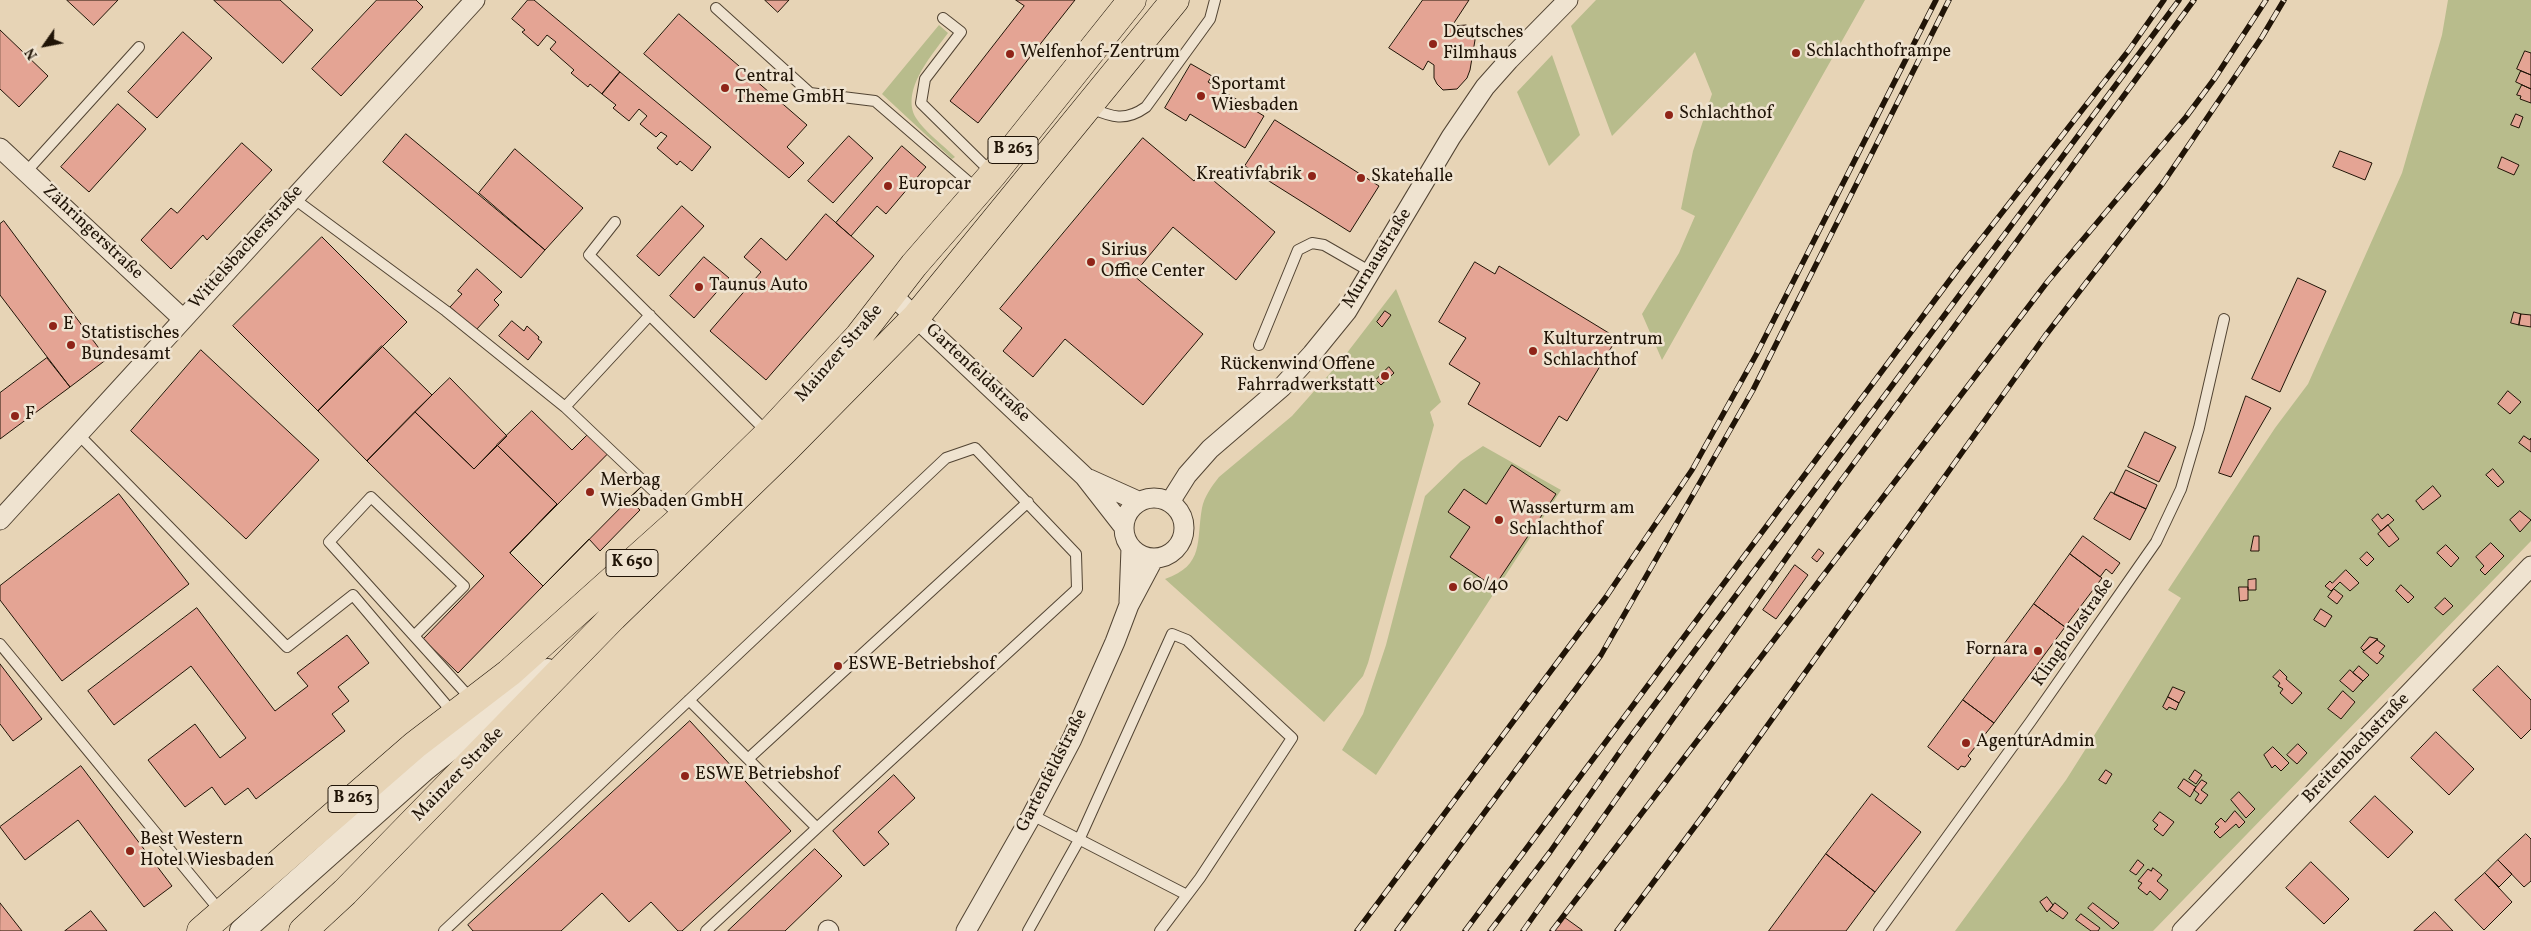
<!DOCTYPE html>
<html>
<head>
<meta charset="utf-8">
<style>
  body { margin:0 }
  #map { position:relative; width:2531px; height:931px; overflow:hidden; background:#e7d4b6; font-family:Vollkorn,serif }
  canvas { display:block }
  .north { position:absolute; left:20px; top:20px; width:50px; height:50px; -webkit-text-stroke:4px #efe3d0; paint-order:stroke; rotate:237deg; font-size:14px; font-weight:700; line-height:20px; text-align:center; color:#201407 }
  .north::after { content:''; display:block; margin:auto; width:18px; height:22px; background:#201407; clip-path:polygon(50% 0,100% 100%,50% 72%,0 100%) }
</style>
</head>
<body>
<div id="map">
<canvas width="2531" height="931"></canvas>
<div class="north">N</div>
</div>
<script>
const ctx = document.querySelector('canvas').getContext('2d');
ctx.lineJoin = 'round';
function fillPath(path, color) { ctx.fillStyle = color; ctx.fill(path, 'evenodd'); }
function strokePath(path, color, width, dash) { ctx.strokeStyle = color; ctx.lineWidth = width; ctx.lineCap = dash ? 'butt' : 'round'; ctx.setLineDash(dash || []); ctx.stroke(path); }
function label(font, color, halo, rows, align = 'center') {
  ctx.font = font + ' Vollkorn,serif'; ctx.lineWidth = 5; ctx.setLineDash([]); ctx.textBaseline = 'middle'; ctx.strokeStyle = halo; ctx.fillStyle = color; for (const [text, x, y, turn = 0] of rows) {
    ctx.save(); ctx.translate(x, y); ctx.rotate((+turn || 0) * Math.PI / 180); ctx.textAlign = isNaN(turn) ? turn : align; if (halo) ctx.strokeText(text, 0, 0); ctx.fillText(text, 0, 0); ctx.restore();
  }
}
fillPath(new Path2D(`
  M1596 0H1865L1662 360 1642 314 1679 253 1695 216 1681 209 1693 151 1712 94 1695 52 1612 136 1571 26Z
  M2448 0H2531V541L2153 931H1955L2066 780 2181 598 2168 590 2275 428 2308 384 2402 173 2442 35Z
  M939 25 948 33C933 54 900 90 916 118 924 131 944 146 955 157L952 159 882 94Z
  M1552 55 1580 135 1549 166 1517 92Z
  M1396 289 1441 402 1430 412 1434 425 1368 663 1363 676 1324 722 1165 579C1205 565 1196 541 1202 508 1204 497 1212 486 1219 477L1292 416 1340 362Z
  M1483 446 1561 490 1376 775 1342 750 1363 714 1386 645 1425 496 1461 461Z`), '#b8bc8c');
const building = new Path2D(`
  M67 0H118L94 25Z
  M214 0H280L313 30 283 63Z
  M377 0H416L423 7 341 96 312 69Z
  M528 0H534L620 72 602 94 590 84 588 87 571 73 574 70 550 49 556 42 547 35 538 46 522 32 525 30 512 19Z
  M765 0H789L778 12Z
  M1016 0H1075L978 123 950 101 1024 6Z
  M1423 0H1469L1452 26 1466 25 1471 28 1475 40 1470 70 1467 78 1457 89 1443 90 1437 84 1434 78V65L1428 61 1423 70 1389 48Z
  M679 14 807 125 787 147 804 163 789 178 644 54Z
  M0 30 48 76 19 107 0 89Z
  M183 32 212 58 157 118 128 92Z
  M2525 51 2531 53V75L2517 69Z
  M1191 64 1212 76 1208 82 1264 116 1245 148 1190 114 1186 121 1165 108Z
  M2521 71 2531 75V89L2516 82Z
  M620 72 711 147 692 171 680 161 677 165 657 148 667 136 661 132 656 137 640 124 647 116 639 109 629 121 613 108 616 105 602 94Z
  M2522 85 2531 89V103L2520 99 2521 96 2517 95Z
  M118 104 146 129 89 192 61 167Z
  M2516 114 2523 117 2519 128 2511 125Z
  M1275 120 1379 186 1350 232 1245 166Z
  M406 134 545 250 521 278 383 162Z
  M849 136 873 158 833 203 808 181Z
  M1143 138 1194 181 1202 171 1275 232 1236 280 1173 227 1133 275 1203 334 1143 405 1065 339 1033 377 1003 351 1022 328 1000 309Z
  M242 143 272 170 207 240 203 235 171 269 141 240 171 208 177 213Z
  M902 146 926 167 886 214 877 206 851 236 836 223Z
  M515 149 583 208 545 250 479 193Z
  M2340 151 2372 163 2365 180 2333 167Z
  M2502 157 2519 165 2514 175 2498 168Z
  M682 206 704 226 659 276 637 256Z
  M826 214 874 256 766 380 710 331 761 272 744 257 761 238 786 260Z
  M4 221 107 359 70 387 0 295V224Z
  M322 237 407 322 318 411 233 326Z
  M704 257 729 278 694 318 670 296Z
  M1475 262 1495 274 1499 266 1617 338 1567 421 1559 416 1540 447 1468 404 1480 383 1449 364 1466 338 1439 322Z
  M477 269 502 292 494 300 499 305 476 330 450 307 462 294 458 291Z
  M2298 278 2326 291 2280 392 2252 379Z
  M1385 311 1391 315 1382 327 1377 322Z
  M2514 312 2521 314 2519 325 2511 323Z
  M2521 314 2531 315V327L2519 325Z
  M512 321 524 331 527 326 539 337 538 339 542 342 528 360 499 336Z
  M382 346 432 395 367 461 318 411Z
  M201 350 319 460 246 539 131 431Z
  M47 358 70 387 0 439V393Z
  M1389 367 1394 373 1381 385 1376 380Z
  M450 378 507 436 474 469 415 412Z
  M2508 391 2521 402 2510 414 2498 404Z
  M2246 396 2271 408 2231 477 2219 473Z
  M532 411 572 450 589 433 643 485 628 499 640 510 600 551 589 539 543 586 510 553 557 504 497 445Z
  M415 412 474 469 497 445 557 504 510 553 543 586 458 673 423 639 484 576 367 461Z
  M2145 432 2176 447 2159 482 2128 467Z
  M2524 436 2530 440 2531 438V452L2519 443Z
  M610 452 643 485 543 586 510 553Z
  M1512 465 1556 494 1494 587 1450 557 1470 527 1448 512 1464 489 1486 504Z
  M2493 469 2504 482 2498 487 2486 475Z
  M2126 470 2157 485 2146 509 2114 494Z
  M2433 486 2441 496 2423 510 2416 501Z
  M2111 492 2146 509 2130 540 2094 519Z
  M119 494 189 584 62 681 0 600V586Z
  M2520 511 2531 520 2520 532 2510 520Z
  M2378 514 2382 519 2388 514 2394 520 2381 531 2372 520Z
  M2388 525 2399 539 2389 547 2378 534Z
  M2083 536 2120 563 2112 574 2106 569 2100 577 2070 554Z
  M2254 536H2259V551H2251Z
  M2491 543 2504 556 2485 575 2480 570 2484 566 2476 557Z
  M2446 545 2459 558 2451 567 2437 553Z
  M1819 549 1824 553 1817 562 1812 558Z
  M2367 552 2374 559 2367 566 2360 559Z
  M2070 554 2102 578 2065 627 2034 604Z
  M1795 565 1808 575 1776 619 1763 610Z
  M2346 570 2359 583 2350 591 2340 582 2331 591 2325 586 2330 581 2332 583Z
  M2256 579V590H2248V580Z
  M2401 585 2414 597 2408 603 2396 591Z
  M2239 587H2248V600L2240 601Z
  M2334 589 2343 596 2337 604 2328 597Z
  M2445 598 2453 606 2443 615 2435 608Z
  M2034 604 2065 627 1994 723 1963 700Z
  M197 608 275 711 308 686 297 673 347 635 369 663 338 687 349 701 332 714 345 731 256 799 248 788 225 805 212 787 185 807 148 760 195 724 220 758 246 738 191 666 114 725 88 691Z
  M2321 609 2332 616 2325 627 2314 620Z
  M2370 637 2378 639 2364 651 2361 648Z
  M2377 640 2385 646 2379 653 2384 656 2377 664 2363 652Z
  M0 664 42 719 13 741 0 724Z
  M2359 666 2369 675 2363 681 2353 673Z
  M2498 666 2531 700V729L2521 739 2473 690Z
  M2280 670 2287 677 2286 679 2302 693 2292 704 2280 693 2283 689 2278 686 2280 683 2273 677Z
  M2350 670 2363 681 2353 692 2340 681Z
  M2173 687 2185 692 2179 703 2168 697Z
  M2343 691 2355 702 2341 719 2328 709Z
  M2168 697 2179 703 2176 710 2169 707 2167 710 2163 707Z
  M1963 700 1994 723 1968 756 1971 759 1965 767 1961 766 1958 770 1928 747Z
  M690 721 791 831 682 931H678L651 902 629 922 602 893 561 931H473L468 925Z
  M2436 732 2474 769 2449 795 2411 758Z
  M2298 744 2307 753 2297 764 2287 755Z
  M2273 747 2289 763 2281 771 2275 765 2272 768 2264 755Z
  M81 766 172 886 144 907 78 820 25 860 0 827Z
  M2106 770 2112 774 2106 784 2099 780Z
  M2195 770 2202 775 2196 784 2189 779Z
  M894 775 915 798 878 832 889 844 864 866 833 831Z
  M2184 779 2196 787 2190 797 2178 788Z
  M2202 780 2207 783 2201 790 2208 795 2201 804 2195 800 2199 794 2194 790Z
  M2239 792 2255 809 2246 818 2231 800Z
  M1872 794 1921 832 1875 892 1826 854Z
  M2375 796 2413 832 2388 858 2350 822Z
  M2235 811 2245 822 2239 828 2236 824 2220 838 2214 832 2219 827 2215 824 2221 818 2225 822Z
  M2160 812 2174 822 2163 836 2154 829 2158 825 2153 821Z
  M2526 834 2531 839V881L2524 887 2498 860Z
  M815 849 842 876 785 931H728Z
  M1826 854 1875 892 1846 931H1769Z
  M2138 860 2144 865 2136 875 2130 871Z
  M2498 860 2512 874 2499 887 2485 873Z
  M2311 862 2349 899 2324 924 2286 888Z
  M2153 868 2162 875 2157 881 2168 890 2160 900 2150 891 2147 895 2138 888 2142 883 2138 881 2148 869 2151 871Z
  M2485 873 2512 902 2484 930 2455 900Z
  M2047 897 2053 905 2047 912 2040 902Z
  M0 903 22 931H0Z
  M2055 903 2068 913 2063 919 2050 910Z
  M2093 903 2119 923 2113 929 2088 908Z
  M91 911 107 931H65Z
  M2435 912 2453 931H2414Z
  M2081 914 2100 928 2098 931H2091L2076 920Z
  M1564 917 1582 930V931H1554Z`);
fillPath(building, '#e4a494');
strokePath(building, '#201407', 1);
const service = new Path2D(`
  M716 8 810 93 875 101 978 190
  M943 18 961 32 925 79 921 103 992 173
  M1090 108C1112 117 1125 122 1146 107L1210 19 1215 0
  M26 172 139 47
  M293 198 446 311 565 407 681 517
  M615 222 589 255 768 433
  M1259 345 1298 250 1312 243 1324 245 1371 272
  M565 407 650 315
  M77 433 287 647 353 595 453 713
  M414 636 464 586 371 497 329 542 471 699
  M0 644 221 912
  M689 700 817 828 706 931
  M749 758 1028 502
  M1032 815 1187 895
  M444 931 946 458 975 448 1076 554 1077 589 817 828
  M1028 931 1079 840 1172 634 1187 640 1292 738 1200 878 1160 931
  M1879 931 2031 721 2156 542 2181 489 2199 428 2224 319`);
const minor = new Path2D(`
  M0 148 183 319
  M891 294 1084 476 1123 526
  M1089 479 1138 501
  M1124 528a30 30 0 1 1 60 0a30 30 0 1 1-60 0Z
  M1170 502 1187 475 1210 449 1282 387 1312 354 1347 311 1451 137 1485 87 1509 60 1568 0
  M0 520 475 0
  M1129 602 1131 548
  M828 930 829 931
  M966 931 1032 815 1072 739 1115 642 1129 605 1154 558
  M2182 931 2531 566`);
const tertiary = new Path2D(`
  M242 931 425 768 547 671`);
const primary = new Path2D(`
  M201 931 415 745 509 673 682 518 769 433 859 336 914 265 993 174 1132 0
  M303 931 345 892 613 617 785 450 916 317 1175 0`);
strokePath(service, '#524433', 12);
strokePath(minor, '#524433', 21);
strokePath(tertiary, '#524433', 26);
strokePath(primary, '#201407', 29);
strokePath(service, '#efe3d0', 10);
strokePath(minor, '#efe3d0', 19);
strokePath(tertiary, '#efe3d0', 24);
strokePath(primary, '#e7d4b6', 28);
const rail = new Path2D(`
  M1357 931 1606 597 1692 470 1756 355 1936 0
  M1397 931 1601 655 1753 390 1949 0
  M1465 931 1958 269 2129 50 2164 0
  M1490 931 1550 852 1626 743 2179 0
  M1523 931 1835 489 2194 0
  M1552 931 2048 281 2186 117 2215 78 2266 0
  M1617 931 1708 809 2045 336 2163 183 2262 37 2284 0`);
strokePath(rail, '#201407', 5.5);
strokePath(rail, '#efe3d0', 4, [11]);
for (const [x, y, r, color] of [
  [1433,44,5,"#8f2418"],
  [1796,53,5,"#8f2418"],
  [1010,54,5,"#8f2418"],
  [725,88,5,"#8f2418"],
  [1201,96,5,"#8f2418"],
  [1669,115,5,"#8f2418"],
  [1312,176,5,"#8f2418"],
  [1361,178,5,"#8f2418"],
  [888,186,5,"#8f2418"],
  [1091,262,5,"#8f2418"],
  [699,287,5,"#8f2418"],
  [53,326,5,"#8f2418"],
  [71,345,5,"#8f2418"],
  [1533,351,5,"#8f2418"],
  [1385,376,5,"#8f2418"],
  [15,416,5,"#8f2418"],
  [590,492,5,"#8f2418"],
  [1499,520,5,"#8f2418"],
  [1453,587,5,"#8f2418"],
  [2038,651,5,"#8f2418"],
  [838,666,5,"#8f2418"],
  [1966,743,5,"#8f2418"],
  [685,776,5,"#8f2418"],
  [130,851,5,"#8f2418"]
]) { const dot = new Path2D(); dot.arc(x, y, r, 0, 2 * Math.PI); ctx.fillStyle = color; ctx.fill(dot); strokePath(dot, '#efe3d0', 2); }
for (const [x, y, w] of [
  [1013,150,50],
  [632,563,52],
  [353,799,50]
]) { const box = new Path2D(); box.roundRect(x - w / 2, y - 13.5, w, 27, 4); ctx.fillStyle = '#efe3d0'; ctx.fill(box); strokePath(box, '#201407', 1); }
label('bold 16px', '#201407', null, [
  ["B 263",1013,150],
  ["K 650",632,563],
  ["B 263",353,799]
]);
label('18px', '#201407', '#efe3d0', [
  ["Deutsches",1443,34],
  ["Filmhaus",1443,55],
  ["Schlachthoframpe",1806,53],
  ["Welfenhof-Zentrum",1020,54],
  ["Central",735,78],
  ["Theme GmbH",735,99],
  ["Sportamt",1211,86],
  ["Wiesbaden",1211,107],
  ["Schlachthof",1679,115],
  ["Kreativfabrik",1302,176,"right"],
  ["Skatehalle",1371,178],
  ["Europcar",898,186],
  ["Sirius",1101,252],
  ["Office Center",1101,273],
  ["Taunus Auto",709,287],
  ["E",63,326],
  ["Statistisches",81,335],
  ["Bundesamt",81,356],
  ["Kulturzentrum",1543,341],
  ["Schlachthof",1543,362],
  ["Rückenwind Offene",1375,366,"right"],
  ["Fahrradwerkstatt",1375,387,"right"],
  ["F",25,416],
  ["Merbag",600,482],
  ["Wiesbaden GmbH",600,503],
  ["Wasserturm am",1509,510],
  ["Schlachthof",1509,531],
  ["60/40",1463,587],
  ["Fornara",2028,651,"right"],
  ["ESWE-Betriebshof",848,666],
  ["AgenturAdmin",1976,743],
  ["ESWE Betriebshof",695,776],
  ["Best Western",140,841],
  ["Hotel Wiesbaden",140,862]
], 'left');
label('18px', '#201407', '#efe3d0', [
  ["Zähringerstraße",92,233,43],
  ["Wittelsbacherstraße",247,248,-48],
  ["Murnaustraße",1378,259,-58],
  ["Mainzer Straße",840,354,-49],
  ["Gartenfeldstraße",977,374,43],
  ["Klingholzstraße",2074,633,-55],
  ["Breitenbachstraße",2357,749,-46],
  ["Gartenfeldstraße",1053,771,-63],
  ["Mainzer Straße",459,775,-46]
]);
</script>
</body>
</html>
